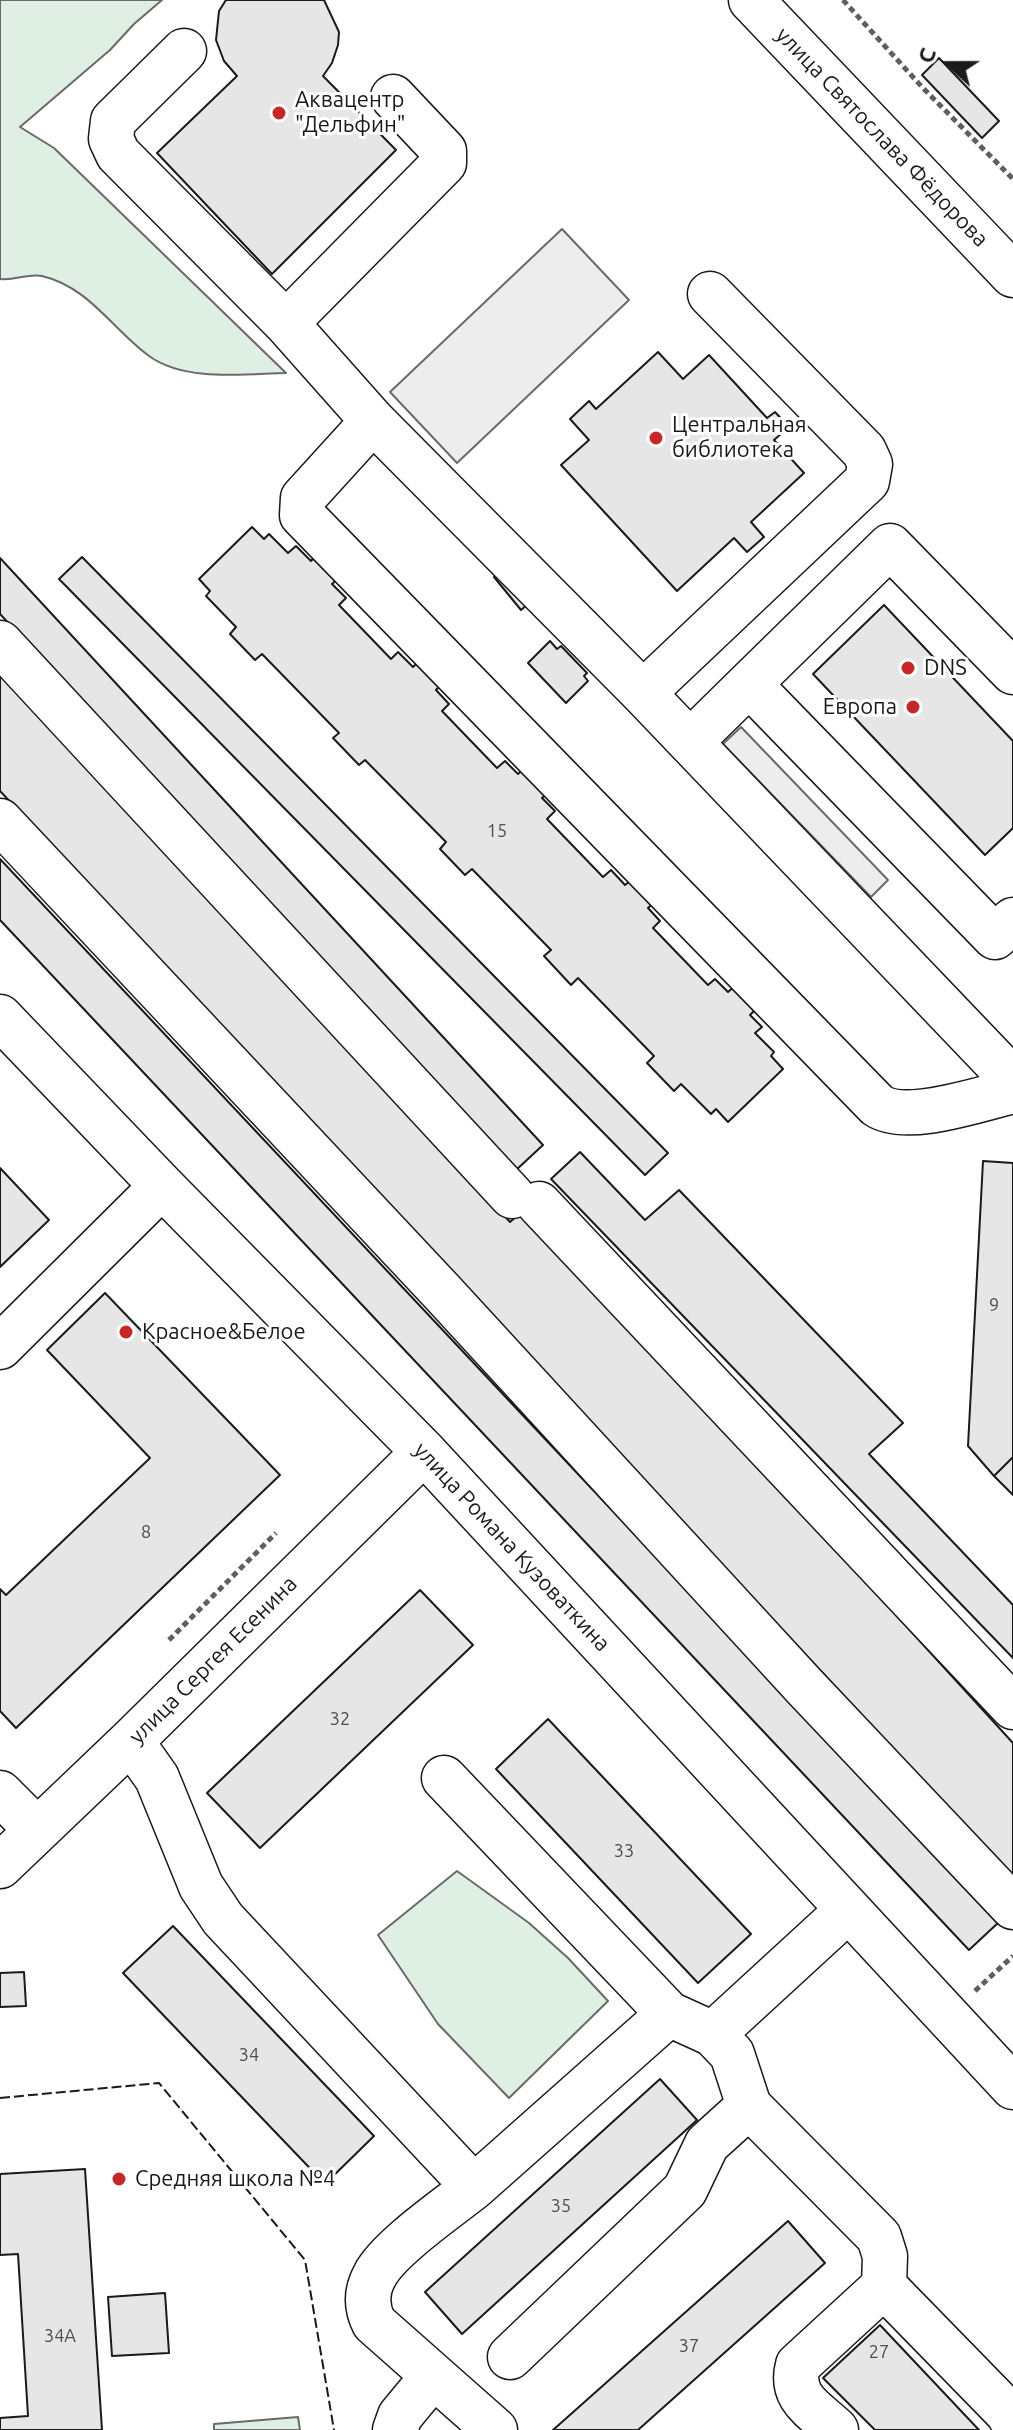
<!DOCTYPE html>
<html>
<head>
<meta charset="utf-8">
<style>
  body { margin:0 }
  #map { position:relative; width:1013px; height:2430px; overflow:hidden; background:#fff; font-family:Ubuntu,sans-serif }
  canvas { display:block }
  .north { position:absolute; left:909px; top:24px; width:80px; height:80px; -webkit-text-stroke:6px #fff; paint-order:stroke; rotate:291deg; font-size:22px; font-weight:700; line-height:32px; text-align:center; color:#1a1a1a }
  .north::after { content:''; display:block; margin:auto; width:28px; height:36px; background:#1a1a1a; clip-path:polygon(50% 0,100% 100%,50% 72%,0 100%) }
</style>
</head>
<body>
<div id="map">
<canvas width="1013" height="2430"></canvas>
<div class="north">С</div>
</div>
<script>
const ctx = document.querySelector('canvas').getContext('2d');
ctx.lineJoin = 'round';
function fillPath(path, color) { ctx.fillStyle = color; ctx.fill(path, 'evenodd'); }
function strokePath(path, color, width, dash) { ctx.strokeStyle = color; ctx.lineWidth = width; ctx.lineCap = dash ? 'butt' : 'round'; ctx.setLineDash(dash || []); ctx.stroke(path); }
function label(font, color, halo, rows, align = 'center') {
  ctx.font = font + ' Ubuntu,sans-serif'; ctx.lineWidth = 6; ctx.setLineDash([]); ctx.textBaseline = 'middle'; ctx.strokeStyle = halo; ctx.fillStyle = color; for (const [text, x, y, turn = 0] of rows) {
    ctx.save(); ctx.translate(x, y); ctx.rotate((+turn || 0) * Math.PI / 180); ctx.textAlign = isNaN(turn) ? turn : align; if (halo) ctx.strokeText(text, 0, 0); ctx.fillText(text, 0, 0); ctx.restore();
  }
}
const green = new Path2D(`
  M0 0H162L134 24 110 50 20 127 54 148 286 373C244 374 185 382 149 356 112 329 89 287 42 276 29 273 14 281 0 279Z
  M457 1871 529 1923 568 1958 608 2001 509 2098 438 2024 378 1935Z
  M298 2417 300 2430H214V2424Z`);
fillPath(green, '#e0efe3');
strokePath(green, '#6a6a6a', 2);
const parking = new Path2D(`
  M562 229 629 300 457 463 390 392Z
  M741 727 888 880 871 897 723 744Z`);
fillPath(parking, '#ededed');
strokePath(parking, '#6a6a6a', 2);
const building = new Path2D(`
  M226 0H324L339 32 338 45 332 63 323 76 396 150 272 274 157 153 237 76 224 61 216 40 219 11Z
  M939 58 999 121 982 138 922 75Z
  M658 352 683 379 709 355 767 418 775 412 789 427 774 440 804 473 751 522 764 537 747 552 734 538 677 591 561 465 589 440 570 419 589 401 596 409Z
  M252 527 264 539 269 534 288 553 296 546 311 561 318 553 341 576 332 584 346 598 339 605 391 659 398 652 413 667 422 658 444 681 436 690 449 704 442 711 497 768 505 761 518 774 526 766 550 791 542 798 555 811 547 819 603 877 611 870 625 885 635 877 657 900 648 908 660 921 653 928 708 985 715 979 728 992 738 983 760 1005 750 1015 762 1027 755 1033 774 1052 771 1056 783 1069 728 1122 716 1109 711 1114 681 1084 674 1091 647 1063 654 1056 578 978 571 985 544 956 551 950 472 869 465 875 440 849 446 842 365 760 359 765 333 738 339 733 262 654 255 660 230 634 236 627 206 596 210 591 199 579Z
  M82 557 668 1153 645 1175 59 579Z
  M0 558 543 1145 515 1171 0 614Z
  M507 566 534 599 521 610 494 577Z
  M884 605 1013 741V828L985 855 813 674Z
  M550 641 557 649 561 646 587 673 584 676 588 681 566 703 528 663Z
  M0 672 510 1222 525 1209 1013 1743V1877L0 791Z
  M0 859 999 1922 969 1950 0 920Z
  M580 1152 645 1220 679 1190 903 1423 869 1454 1013 1605V1658L551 1179Z
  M983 1161 1013 1163V1457L994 1476 968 1446Z
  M0 1168 49 1220 0 1267Z
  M105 1293 280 1475 16 1728 0 1711V1589L6 1595 150 1458 47 1350Z
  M1013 1457V1495L994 1476Z
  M420 1590 473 1645 260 1848 207 1793Z
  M548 1719 751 1934 698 1983 496 1769Z
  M173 1926 374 2136 325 2184 123 1973Z
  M24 1972 26 2006 0 2007V1973Z
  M660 2079 697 2120 462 2334 425 2292Z
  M85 2169 102 2430H0V2418L28 2416 18 2254 0 2255V2174Z
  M788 2221 825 2263 638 2430H553Z
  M165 2293 169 2353 112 2356 108 2297Z
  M880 2325 979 2430H875L823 2378Z`);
fillPath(building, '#e6e6e6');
strokePath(building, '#1a1a1a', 2);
const minor = new Path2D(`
  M751 0 1013 275
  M184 51 113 121 111 139 118 154 286 323
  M393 97 444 151V163L286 323 373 421 303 498 302 515 877 1105C905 1125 980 1099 1013 1091
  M373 421 643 693 1013 1080
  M0 643 512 1196
  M1013 672 890 546 749 684 995 937 1013 920
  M643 693 867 481 870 464 864 451 710 294
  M690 742 749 684
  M0 821 443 1293 805 1687 1013 1907
  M0 1017 162 1186 424 1452 1013 2087
  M539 1204 1013 1707
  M0 1347 162 1186
  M131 1741 157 1778 201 1886 223 1919 474 2187 669 2014 713 2034 848 1910
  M444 1778 669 2014
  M0 1793 37 1830
  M0 1866 131 1741 424 1452
  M713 2034 732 2054 749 2106 879 2237 885 2256 884 2286
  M474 2187C449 2207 389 2248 375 2275 366 2291 366 2307 374 2323L495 2430
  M510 2357 685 2190 707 2144 749 2106
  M395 2430 400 2416 433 2376
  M836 2430C814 2409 789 2398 798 2365L884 2286 1008 2413 1013 2422`);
strokePath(minor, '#1a1a1a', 47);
strokePath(new Path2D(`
  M843 0 922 87 1013 179
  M169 1640 276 1533
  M975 1991 1013 1956`), '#5f5f5f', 5, [6, 4]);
strokePath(minor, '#fff', 44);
strokePath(new Path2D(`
  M0 2098 159 2083 305 2260 334 2430`), '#1a1a1a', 2, [10, 4]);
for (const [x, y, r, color] of [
  [279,113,8,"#c62828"],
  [656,438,8,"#c62828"],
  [908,668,8,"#c62828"],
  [913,707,8,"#c62828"],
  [126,1332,8,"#c62828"],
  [119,2179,8,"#c62828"]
]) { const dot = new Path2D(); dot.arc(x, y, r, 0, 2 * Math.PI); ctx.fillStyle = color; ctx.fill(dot); strokePath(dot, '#fff', 3); }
label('18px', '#4d4d4d', null, [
  ["15",497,831],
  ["9",994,1305],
  ["8",146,1532],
  ["32",340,1719],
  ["33",624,1851],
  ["34",249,2055],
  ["35",561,2206],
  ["34А",60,2336],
  ["37",689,2346],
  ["27",879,2352]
]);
label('22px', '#1a1a1a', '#fff', [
  ["Аквацентр",295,100],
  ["\"Дельфин\"",295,125],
  ["Центральная",672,425],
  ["библиотека",672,450],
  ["DNS",924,668],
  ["Европа",897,707,"right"],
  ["Красное&Белое",142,1332],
  ["Средняя школа №4",135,2179]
], 'left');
label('22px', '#1a1a1a', '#fff', [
  ["улица Святослава Фёдорова",882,137,46],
  ["улица Романа Кузоваткина",512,1547,47],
  ["улица Сергея Есенина",213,1660,-45]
]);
</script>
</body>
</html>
